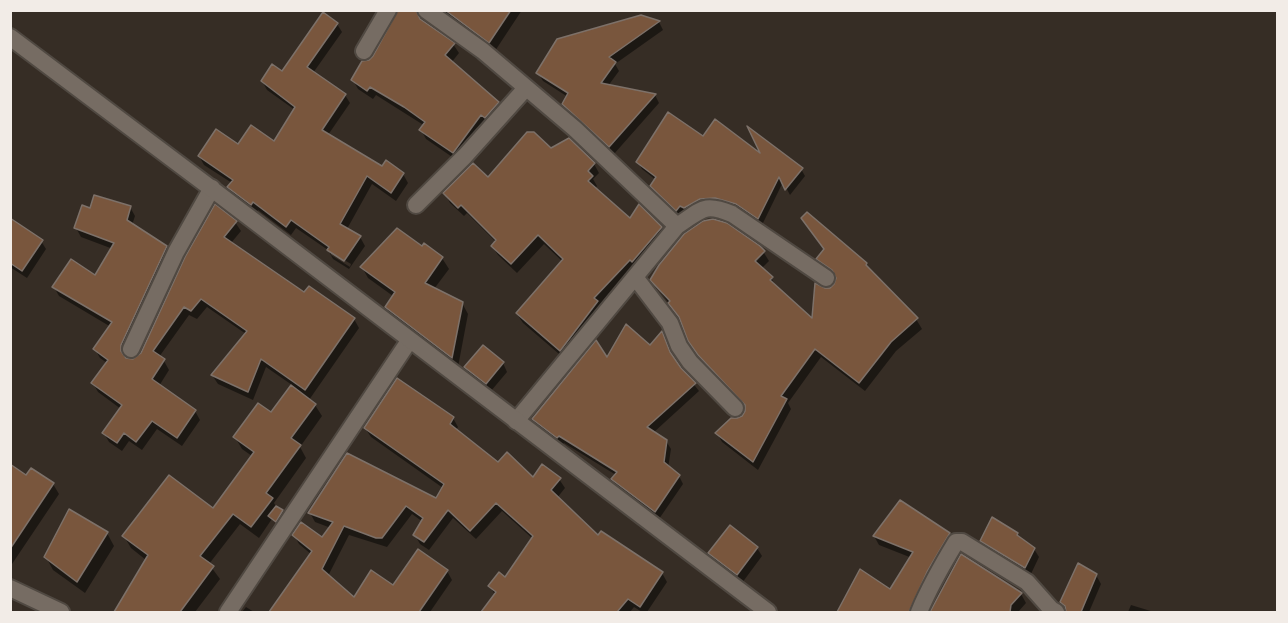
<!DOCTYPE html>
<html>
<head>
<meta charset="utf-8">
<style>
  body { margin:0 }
  #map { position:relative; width:1288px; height:623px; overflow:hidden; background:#362d25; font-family:Merriweather,serif }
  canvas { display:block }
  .frame { position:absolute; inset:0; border:12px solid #f2ece7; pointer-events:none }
</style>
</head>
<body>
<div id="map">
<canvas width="1288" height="623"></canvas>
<div class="frame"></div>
</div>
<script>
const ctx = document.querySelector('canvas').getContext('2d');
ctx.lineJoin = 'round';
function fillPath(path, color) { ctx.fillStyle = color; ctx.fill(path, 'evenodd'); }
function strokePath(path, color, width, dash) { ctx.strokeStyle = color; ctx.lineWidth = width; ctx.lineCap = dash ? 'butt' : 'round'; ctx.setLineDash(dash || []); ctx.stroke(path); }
fillPath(new Path2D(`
  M399 10H426L422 14 421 21 453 44 459 53 451 63 498 103 503 112 458 161 426 139 421 130 425 126 376 95 373 99 358 89 353 80 374 57Z
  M439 10H522L495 51Z
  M641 17 659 22 663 30 615 64 619 71 608 86 655 95 659 103 614 154 568 112 564 104 568 97 543 81 538 73Z
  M337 24 342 32 313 73 345 95 350 103 328 135 382 168 403 174 408 183 396 201 372 184 347 229 360 237 365 246 349 269 333 259 328 250 296 228 291 235 258 210 256 213 234 196 229 187 232 183 204 165 199 156 238 146 274 144 295 110 267 90 262 81 283 73ZM331 252 351 264 350 267 331 255Z
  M704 138 801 169 805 176 790 195 783 182 762 225 741 211 681 216 656 193 652 186 656 180 642 169 638 162Z
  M551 149 594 164 599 173 593 179 597 186 595 189 630 221 661 228 667 237 600 306 603 312 566 360 523 323 517 314 562 261 544 244 517 273 498 255 492 246 496 242 467 213 464 216 450 203 445 193 488 180Z
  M130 207 135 216 132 225 166 247 172 256 126 354 125 360 133 361 142 354 187 257 235 222 241 231 231 243 305 294 354 319 359 328 309 400 315 405 322 416 300 447 306 458 274 503 278 510 259 538 240 524 209 564 220 579 195 612H121L118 608 146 560 131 548 124 536 214 510 252 456 242 449 235 437 271 414 292 385 266 367 253 400 218 384 212 375 246 334 207 307 197 319 189 315 159 357 164 361 169 370 159 386 195 411 200 420 182 446 157 429 142 450 129 441 122 451 109 442 104 433 121 409 98 392 93 383 107 363 100 358 95 349 111 327 59 296 54 287 95 277 113 249 81 237 76 228 91 210Z
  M803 218 866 264 871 272 916 319 922 329 896 351 865 391 821 357 788 403 791 409 758 470 722 442 717 433 743 417 747 407 705 365 696 351 683 323 652 280 749 266 751 268 764 253 769 261 761 269 771 278 777 288 813 321 824 290 831 289 838 278 823 268 818 259 825 250Z
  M10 233 41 241 46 249 27 278 10 267Z
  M422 248 442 258 449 269 434 289 462 303 468 314 458 367 393 318 386 307 393 296 368 278 362 267Z
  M662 334 673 358 699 391 653 433 666 441 671 449 668 468 679 476 683 484 659 519 617 487 613 479 616 475 564 443 562 445 538 426 533 419 607 360 651 347Z
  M503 363 507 372 491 391 471 376 466 367Z
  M453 418 458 427 456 430 499 464 533 479H559L565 488 557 498 598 537 662 573 667 582 647 612H642L634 607 630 612H482L495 595 490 586 505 579 533 539 502 511 476 539 453 518 429 550 420 544 415 535 423 522 412 514 387 547 349 535 328 576 354 599 447 571 452 580 430 612H271L312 555 299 544 294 535 323 539 331 528 315 522 310 513 436 500 443 488 371 437 365 428Z
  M10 466 27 477 53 484 59 494 10 567Z
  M107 533 114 546 85 593 53 570 46 557Z
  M949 534 954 544 916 612H838L860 571 890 591 912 558 879 545 874 536Z
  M1017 534 1019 538 1034 549 1039 557 1030 576 987 549 982 541Z
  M757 548 762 556 742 583 715 562 710 553Z
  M962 556 1021 594 1026 603 1018 612H932Z
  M1096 575 1101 584 1089 612H1067L1062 602Z
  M1131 605 1154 612H1128Z
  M246 607 254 612H242Z`), '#0007');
const building = new Path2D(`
  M398 10H416L420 19 455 43 445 55 499 102 485 118 481 115 453 153 419 130 425 122 404 107 370 87 367 91 351 80 362 61 369 60 373 56Z
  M445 10H511L489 43Z
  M323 12 338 23 307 67 346 94 322 130 382 166 386 160 404 173 391 193 367 176 340 224 361 236 344 261 327 250 329 247 291 220 286 227 253 202 251 205 227 187 233 180 198 156 216 129 238 144 251 125 274 141 295 107 261 81 272 64 282 71Z
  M641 15 660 21 609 57 616 62 601 83 656 94 609 147 562 104 568 93 536 73 557 39Z
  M668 112 703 136 715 119 760 153 747 126 803 168 785 190 779 177 758 219 736 204 715 198 700 199 684 208 680 206 676 211 650 186 656 177 636 162Z
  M527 132H534L551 148 569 138 595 163 588 171 593 176 588 181 630 218 639 204 662 227 632 262 630 260 594 298 598 301 560 351 516 313 563 259 538 235 511 264 491 246 496 240 461 205 458 208 443 193 473 163 488 177Z
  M94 195 131 206 127 220 167 246 121 345V351L126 358 133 359 141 353 185 257 215 204 237 221 224 237 304 292 309 286 355 318 305 390 261 359 248 392 211 375 247 331 201 299 191 311 184 307 153 351 165 359 152 379 196 410 177 438 152 421 136 442 124 433 117 443 102 433 122 405 91 383 108 360 93 349 112 322 52 287 71 259 95 275 114 243 74 228 82 205 90 208Z
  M807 212 867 263 866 265 918 318 891 342 859 383 815 349 781 396 787 399 753 462 715 433 731 418H737L742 416 745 411V405L698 355 688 341 679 317 668 303 670 301 650 280 659 265 684 234 703 221 713 219 727 223 760 246 765 251 755 261 773 277 770 280 812 318 815 283 825 288H830L834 284 836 278 832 270 816 259 824 249 801 218Z
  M10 218 43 240 22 271 10 263Z
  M397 228 422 246 424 243 443 257 425 283 463 302 452 358 385 307 395 292 360 267Z
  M626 324 650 345 662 331 670 352 681 368 696 383 647 427 667 440 664 462 680 475 655 512 611 479 617 472 559 436 557 438 532 419 596 340 607 357Z
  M483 345 504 362 486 384 464 367Z
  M397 378 454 417 450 424 498 462 507 452 533 477 542 464 561 478 551 490 598 535 601 531 663 572 640 607 628 599 617 612H481L496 592 488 586 499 572 505 577 533 536 496 503 470 531 448 510 424 542 413 535 423 518 406 506 382 538H376L344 526 322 569 354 597 371 570 393 585 418 549 448 570 419 612H269L312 551 292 535 301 522 322 537 333 522 308 513 347 453 436 498 444 484 364 428Z
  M291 385 316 404 291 438 301 445 266 493 273 498 251 527 233 514 200 556 214 566 180 612H114L148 555 122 536 169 475 213 508 254 452 233 437 258 403 271 412Z
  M10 464 26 475 31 468 54 483 10 549Z
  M900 500 950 533 927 572 909 612H837L860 569 890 589 913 552 873 536Z
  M276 506 283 510 276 522 268 516Z
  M69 509 108 532 77 582 44 557Z
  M992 517 1018 533 1017 535 1035 548 1025 568 980 541Z
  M730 525 758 547 737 575 708 553Z
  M961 554 1022 593 1011 605 1010 612H930Z
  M1078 563 1097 574 1081 612H1066L1065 606 1060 602Z`);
fillPath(building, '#79563d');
strokePath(building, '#7d7169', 1.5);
const minor = new Path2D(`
  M426 10 483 51 575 129 677 226
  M364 51 388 10
  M416 205 465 156 526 88
  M635 277 670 323 679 346 690 362 735 408
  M131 349 176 252 212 188
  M516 421 677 226C702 210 703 202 732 214L826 278
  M10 588 61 612
  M228 612 409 341
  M919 612C929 588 942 565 956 542H962L1027 582 1051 609 1056 612`);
const tertiary = new Path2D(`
  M10 37C264 227 516 420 768 612`);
strokePath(minor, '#504942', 20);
strokePath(tertiary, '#504942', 20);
strokePath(minor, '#766c63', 16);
strokePath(tertiary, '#766c63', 16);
</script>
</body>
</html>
